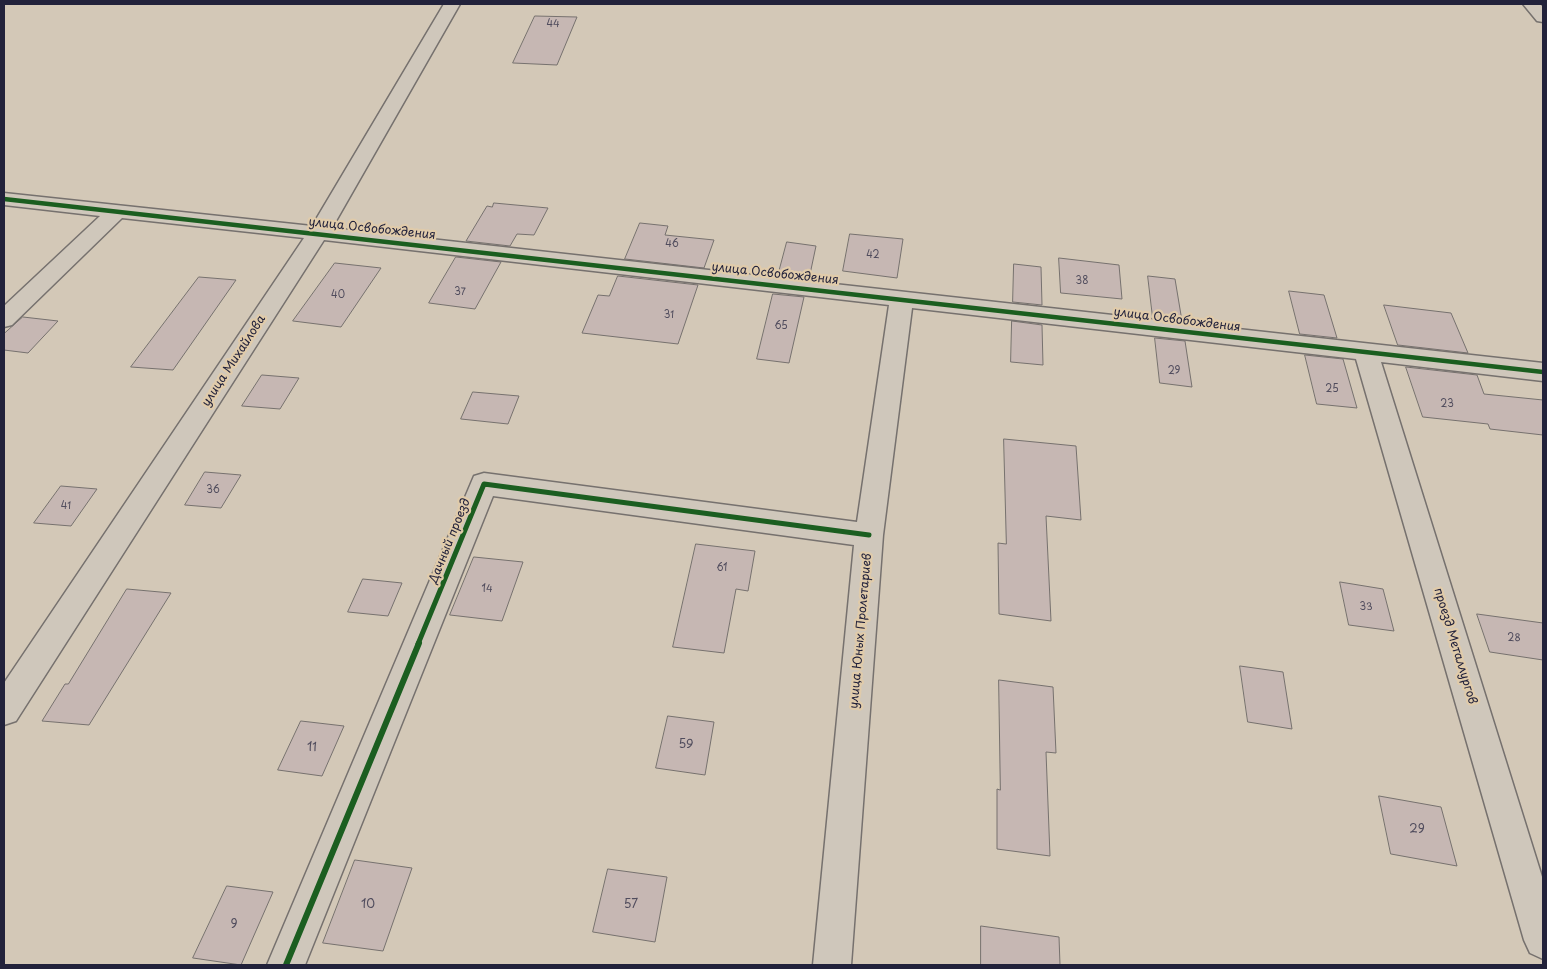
<!DOCTYPE html>
<html>
<head>
<meta charset="utf-8">
<style>
  body { margin:0 }
  #map { position:relative; width:1547px; height:969px; overflow:hidden; background:#d3c8b7; font-family:"Playpen Sans",sans-serif }
  canvas { display:block }
  .frame { position:absolute; inset:0; border:5px solid #22223b; pointer-events:none }
</style>
</head>
<body>
<div id="map">
<canvas width="1547" height="969"></canvas>
<div class="frame"></div>
</div>
<script>
const ctx = document.querySelector('canvas').getContext('2d');
ctx.lineJoin = 'round';
function fillPath(path, color) { ctx.fillStyle = color; ctx.fill(path, 'evenodd'); }
function strokePath(path, color, width, dash) { ctx.strokeStyle = color; ctx.lineWidth = width; ctx.lineCap = dash ? 'butt' : 'round'; ctx.setLineDash(dash || []); ctx.stroke(path); }
function label(font, color, halo, rows, align = 'center') {
  ctx.font = font + ' "Playpen Sans",sans-serif'; ctx.lineWidth = 4.5; ctx.setLineDash([]); ctx.textBaseline = 'middle'; ctx.strokeStyle = halo; ctx.fillStyle = color; for (const [text, x, y, turn = 0] of rows) {
    ctx.save(); ctx.translate(x, y); ctx.rotate((+turn || 0) * Math.PI / 180); ctx.textAlign = isNaN(turn) ? turn : align; if (halo) ctx.strokeText(text, 0, 0); ctx.fillText(text, 0, 0); ctx.restore();
  }
}
const building = new Path2D(`
  M535 16 577 17 557 65 513 63Z
  M494 203 548 208 534 235 517 234 510 246 466 241 487 206 492 207Z
  M640 223 668 226 665 235 714 240 704 268 625 259Z
  M850 234 903 239 897 278 843 271Z
  M787 242 816 246 809 279 778 276Z
  M456 257 501 262 475 309 429 303Z
  M1059 258 1119 265 1122 299 1061 293Z
  M335 263 381 268 341 327 293 321Z
  M1014 264 1041 267 1042 305 1013 302Z
  M618 276 698 285 678 344 582 333 598 295 609 296Z
  M1148 276 1175 279 1182 321 1153 318Z
  M199 277 236 280 173 370 131 367Z
  M1289 291 1324 295 1337 338 1300 334Z
  M773 294 804 297 789 363 757 359Z
  M1384 305 1451 313 1468 353 1398 345Z
  M23 317 58 321 28 353 4 350V334Z
  M1012 321 1042 325 1043 365 1011 362Z
  M1155 338 1185 341 1192 387 1160 383Z
  M1305 355 1343 359 1357 408 1317 404Z
  M1406 367 1477 375 1484 394 1543 400V435L1490 429 1488 424 1423 417Z
  M262 375 299 378 280 409 242 406Z
  M473 392 519 396 508 424 461 419Z
  M1004 439 1076 446 1081 520 1046 516 1051 621 999 614 998 543 1006 544Z
  M205 472 241 475 221 508 185 505Z
  M61 486 97 489 71 526 34 523Z
  M696 544 755 551 748 591 736 589 724 653 673 647Z
  M474 557 523 562 502 621 450 615Z
  M363 579 402 583 388 616 348 612Z
  M1340 582 1383 589 1394 631 1349 625Z
  M127 589 171 593 89 725 42 721 65 684H68Z
  M1477 614 1543 623V660L1490 652Z
  M1240 666 1283 672 1292 729 1248 722Z
  M999 680 1053 687 1056 753 1046 752 1050 856 997 849V789L1000 790Z
  M668 716 714 722 705 775 656 768Z
  M301 721 344 726 322 776 278 770Z
  M1379 796 1441 807 1457 866 1391 854Z
  M355 860 412 868 383 951 323 943Z
  M608 869 667 877 655 942 593 932Z
  M227 886 273 892 241 965 193 958Z
  M981 926 1059 937 1060 965H981Z`);
fillPath(building, '#c6b7b3');
strokePath(building, '#76716e', 1);
const minor = new Path2D(`
  M444 4H460L332 228 1543 363V381L1381 362 1543 880V959L1530 953 1524 940 1356 359 912 308 883 535 851 965H813L854 545 493 496 305 965H267L474 476 484 473 857 522 889 305 324 240 16 721 4 725V683L304 238 122 218 12 325 4 327V306L100 216 4 205V193L312 226Z
  M1523 4H1540L1543 7V22L1537 21Z`);
strokePath(minor, '#76716e', 3);
fillPath(minor, '#cfc7bb');
strokePath(new Path2D(`
  M4 199 1543 372`), '#1b5e20', 4.5);
strokePath(new Path2D(`
  M418 644 484 484 869 535`), '#1b5e20', 5);
strokePath(new Path2D(`
  M286 965 419 643`), '#1b5e20', 6);
label('10px', '#504c5d', null, [
  ["44",553,24],
  ["46",672,244],
  ["42",873,255],
  ["38",1082,281],
  ["37",460,292],
  ["40",338,295],
  ["31",669,315],
  ["65",781,326],
  ["29",1174,371],
  ["25",1332,389],
  ["23",1447,404],
  ["36",213,490],
  ["41",66,506],
  ["61",722,568],
  ["14",487,589],
  ["33",1366,607],
  ["28",1514,638]
]);
label('12px', '#22223b', '#e0cbaa', [
  ["улица Освобождения",372,229,6],
  ["улица Освобождения",775,274,6],
  ["улица Освобождения",1177,320,7],
  ["улица Михайлова",234,361,-57],
  ["Дачный проезд",450,541,-68],
  ["улица Юных Пролетариев",861,631,-85],
  ["проезд Металлургов",1455,646,73]
]);
label('12px', '#504c5d', null, [
  ["59",686,745],
  ["11",312,748],
  ["29",1417,830],
  ["10",368,905],
  ["57",631,905],
  ["9",234,925]
]);
</script>
</body>
</html>
